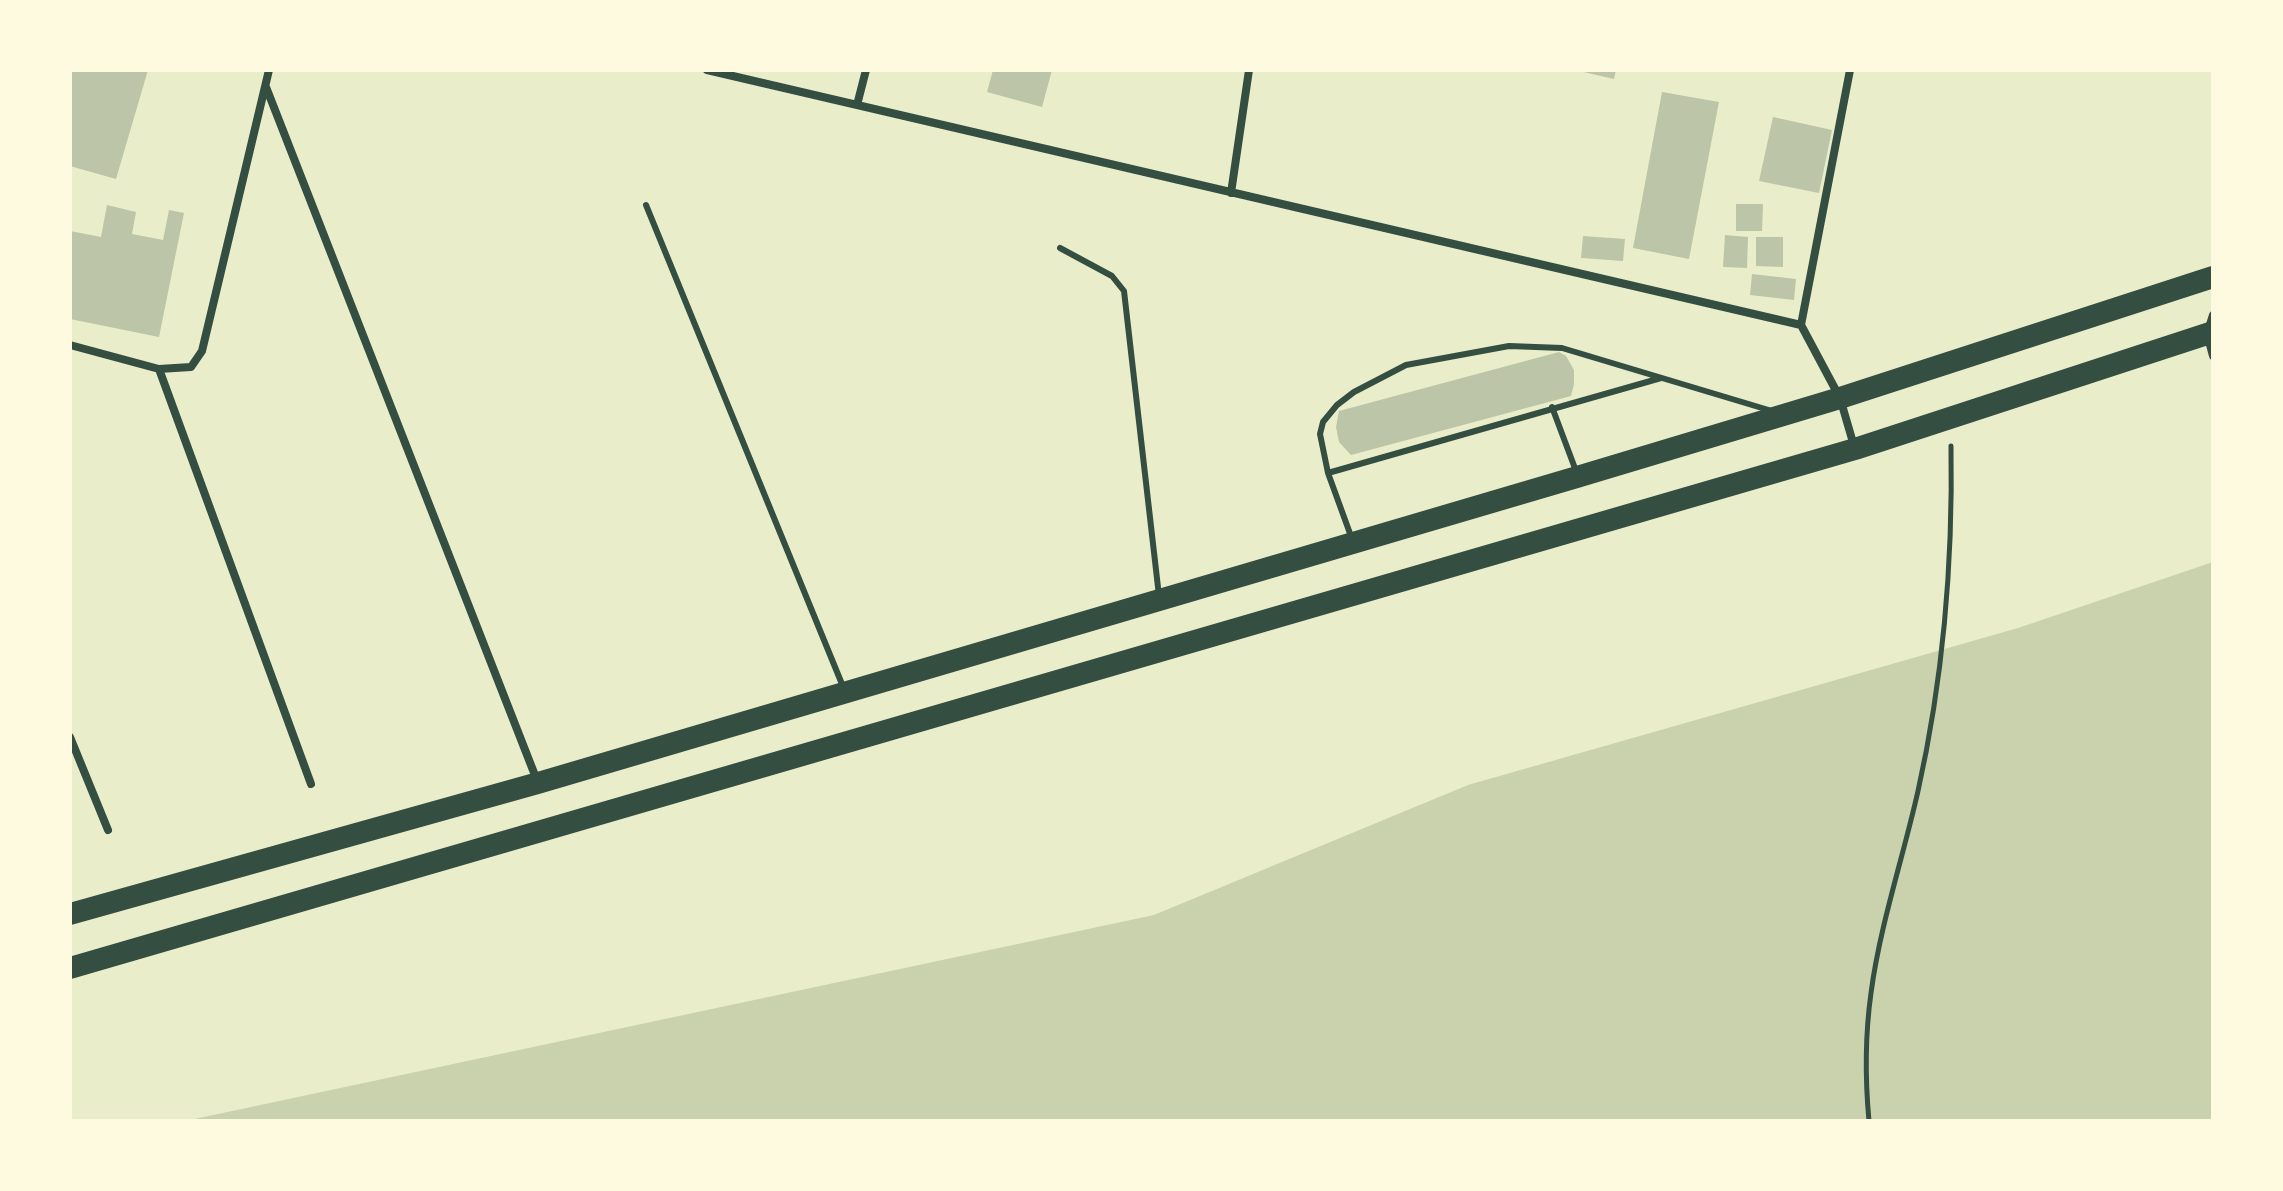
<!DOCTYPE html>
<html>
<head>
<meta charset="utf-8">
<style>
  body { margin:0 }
  #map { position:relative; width:2283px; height:1191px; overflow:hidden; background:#e9edc9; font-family:Helvetica,sans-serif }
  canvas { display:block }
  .frame { position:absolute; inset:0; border:72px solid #fefae0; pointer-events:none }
</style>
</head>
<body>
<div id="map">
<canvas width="2283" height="1191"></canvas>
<div class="frame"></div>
</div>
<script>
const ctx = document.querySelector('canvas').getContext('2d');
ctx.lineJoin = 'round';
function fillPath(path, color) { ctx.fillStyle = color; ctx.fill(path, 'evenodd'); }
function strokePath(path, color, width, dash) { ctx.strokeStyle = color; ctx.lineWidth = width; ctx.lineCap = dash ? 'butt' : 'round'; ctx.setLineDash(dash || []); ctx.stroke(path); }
fillPath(new Path2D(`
  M2213 562V1121H185L1154 915 1468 785 2018 628Z`), '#cad2ad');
fillPath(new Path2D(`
  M70 70H148L116 179 70 166Z
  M993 70H1052L1042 107 987 92Z
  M1575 70H1616L1614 79Z
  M1662 92 1719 102 1689 259 1633 248Z
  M1773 117 1832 130 1819 193 1759 181Z
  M1736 204H1763L1762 231H1736Z
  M107 205 136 212 132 234 163 240 169 210 184 213 159 337 70 319V231L101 237Z
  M1725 235 1748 237 1747 268 1723 267Z
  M1583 236 1625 239 1623 261 1581 258Z
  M1756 237H1783V267L1756 266Z
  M1752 274 1796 279 1794 300 1750 295Z
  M1559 352 1566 356 1574 370V384L1571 396 1351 455 1339 442 1336 427 1339 411Z`), '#bcc5a7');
strokePath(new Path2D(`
  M1869 1121C1865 1078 1865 1036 1871 993 1880 925 1903 858 1918 791 1943 679 1953 561 1951 446`), '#344e41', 5);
strokePath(new Path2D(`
  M646 205 844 689
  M1060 248 1112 276 1124 291 1159 596
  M1552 407 1576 471
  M1328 473 1661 378
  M1352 539 1328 473 1320 434 1323 422 1337 405 1354 392 1406 365 1509 346 1562 348 1772 411`), '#344e41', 6);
strokePath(new Path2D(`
  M707 70 1801 325 1840 398 1854 446
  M266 87 538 783
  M857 105 866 70
  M1231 193 1249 70
  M2213 315 2207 334 2213 356
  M1801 325 1850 70
  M70 345 159 369 191 367 202 351 269 70
  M159 369 311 784
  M70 737 108 830`), '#344e41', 8);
strokePath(new Path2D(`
  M70 914 538 783 1577 477 1840 398 2213 277
  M70 968 1855 449 2213 332`), '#344e41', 22);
</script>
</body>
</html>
